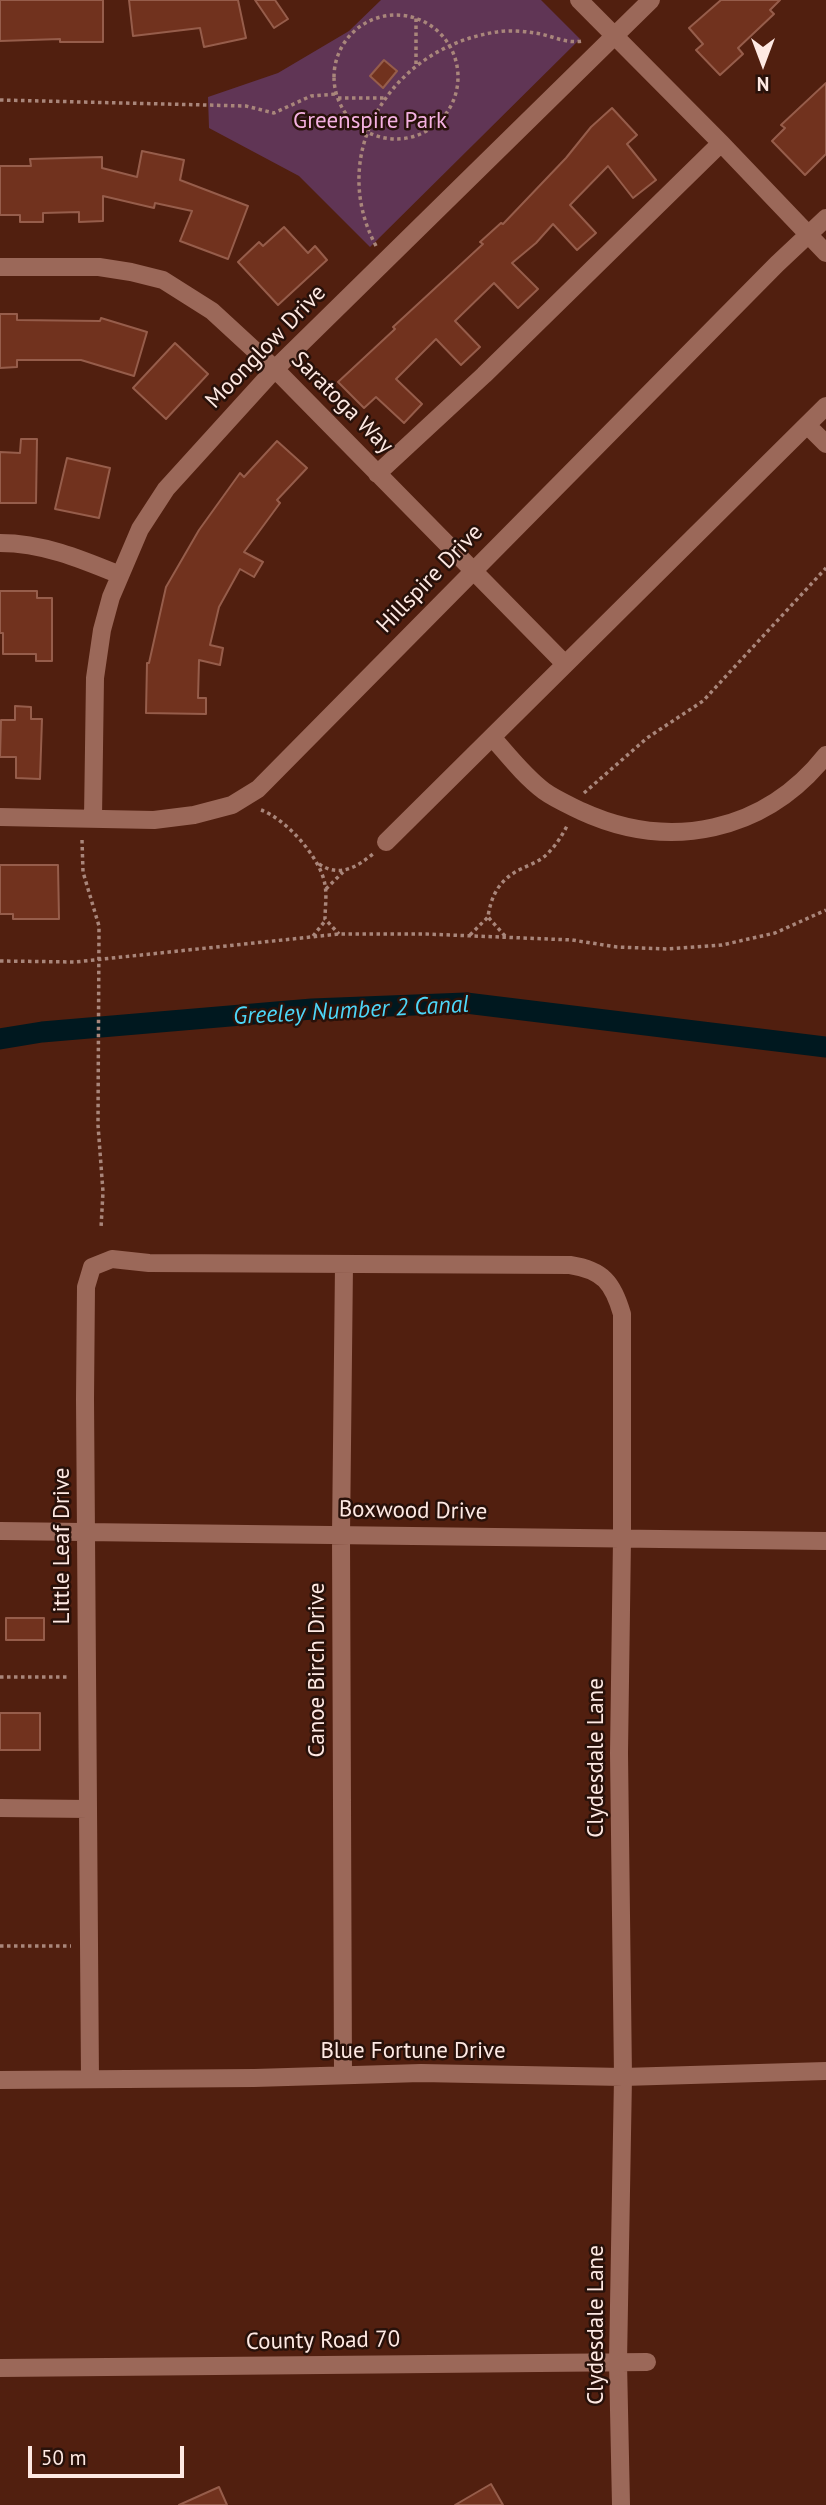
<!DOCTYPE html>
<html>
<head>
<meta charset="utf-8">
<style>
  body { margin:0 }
  #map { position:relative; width:826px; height:2505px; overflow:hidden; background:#511f0f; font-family:"PT Sans",sans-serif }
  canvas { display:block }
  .north { position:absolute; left:728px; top:28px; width:70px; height:70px; -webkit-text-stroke:5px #28110a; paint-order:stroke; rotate:180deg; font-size:19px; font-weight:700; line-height:28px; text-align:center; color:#fee9e3 }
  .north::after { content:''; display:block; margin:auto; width:24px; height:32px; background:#fee9e3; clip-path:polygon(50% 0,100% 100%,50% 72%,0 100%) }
  .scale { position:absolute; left:28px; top:2446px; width:156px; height:32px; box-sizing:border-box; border:4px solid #fee9e3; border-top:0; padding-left:9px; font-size:21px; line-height:24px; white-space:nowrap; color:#fee9e3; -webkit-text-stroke:5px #28110a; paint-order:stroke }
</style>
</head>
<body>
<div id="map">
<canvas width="826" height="2505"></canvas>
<div class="north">N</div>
<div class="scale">50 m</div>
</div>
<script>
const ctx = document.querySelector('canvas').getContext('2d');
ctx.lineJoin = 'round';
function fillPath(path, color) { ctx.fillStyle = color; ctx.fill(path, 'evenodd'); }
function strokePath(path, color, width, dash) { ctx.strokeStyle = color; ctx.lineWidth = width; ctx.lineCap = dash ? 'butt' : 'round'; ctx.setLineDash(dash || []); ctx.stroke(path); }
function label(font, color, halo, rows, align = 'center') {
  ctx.font = font + ' "PT Sans",sans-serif'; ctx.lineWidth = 5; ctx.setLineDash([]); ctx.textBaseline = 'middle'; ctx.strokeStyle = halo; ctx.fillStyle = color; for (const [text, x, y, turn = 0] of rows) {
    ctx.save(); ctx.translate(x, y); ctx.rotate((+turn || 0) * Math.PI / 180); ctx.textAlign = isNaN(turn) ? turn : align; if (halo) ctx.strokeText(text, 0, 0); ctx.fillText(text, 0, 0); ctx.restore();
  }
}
fillPath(new Path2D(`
  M381 0H541L580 39 370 247 299 176 209 128 208 97 278 73 349 31Z`), '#603555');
strokePath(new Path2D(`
  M0 1039 42 1032 312 1009 466 1003 826 1047`), '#00181f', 21);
const building = new Path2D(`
  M0 0H103V42H60V39L0 41Z
  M129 0H238L246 38 204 47 200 28 133 36Z
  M255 0H275L288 19 274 28Z
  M721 0H780L770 10 774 14 738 48 743 54 720 75 696 50 703 44 689 28Z
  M384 60 397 71 383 88 370 76Z
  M826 83V154L805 175 772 141 785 128 781 125Z
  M612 108 637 135 627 144 656 180 633 198 608 166 570 205 596 233 577 250 553 224 536 243 512 263 538 289 518 308 494 283 455 321 480 347 461 365 436 339 396 379 422 404 404 423 376 397 364 408 338 382 395 329 393 327 483 244 480 242 501 223 503 224 566 158 591 127Z
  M142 151 184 160 180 180 248 206 228 259 180 241 192 211 155 203 154 208 103 196V221L79 222V212L43 213V222H20V215H0V166H31L30 159 102 157V168L137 177Z
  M284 227 308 253 315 246 327 260 278 305 238 262 259 242 263 246Z
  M0 314H17V320L100 321 101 318 147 332 134 376 81 360H17V367L0 368Z
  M175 343 208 374 166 419 133 388Z
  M21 439H37L36 503H0V452L20 453Z
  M277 441 307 468 277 500 280 503 244 552 263 562 254 577 240 569 219 607 210 645 223 648 220 665 199 660 198 698H206V714L146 713 147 663H149L166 587 199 530 240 473 244 477Z
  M67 458 110 468 99 518 55 509Z
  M0 591H37V598H52V661H36V654H3V633H0Z
  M15 706 31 707V719H42L40 779 16 778V757H0L1 720H15Z
  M0 865H58L59 919H13V914H0Z
  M6 1618H44V1640H6Z
  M0 1713H40V1750H0Z
  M491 2484 503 2505H455Z
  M219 2487 227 2505H179Z`);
fillPath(building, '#71321e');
strokePath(building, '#965d4b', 2);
strokePath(new Path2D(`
  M334 77a62 62 0 1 1 124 0a62 62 0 1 1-124 0Z
  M416 64V18
  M338 98H384
  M0 100 246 106 274 113 311 96 336 94
  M376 246C325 150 395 46 497 32 508 30 523 31 535 33 551 35 565 44 582 41
  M584 793 647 738 703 701 826 568
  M261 810C286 819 321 858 325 885 327 896 325 908 325 919L339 934
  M82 840 83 872 99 926 98 1125 103 1192 101 1228
  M319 864C340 878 357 867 374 853
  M326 889 343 872
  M470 935 488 917
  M313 936 325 921
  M505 936 488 917C491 895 500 879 521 869 529 865 538 862 545 856 555 847 562 836 568 824
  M0 961 75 962 339 934H426L572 940 617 947 667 949 722 945 775 933 826 910
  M0 1677H68
  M0 1946H71`), '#a9867b', 3.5, [3.5, 3.5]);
strokePath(new Path2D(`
  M579 0 721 143 826 253
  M0 267H99L131 272 163 280 212 311 275 369 565 664
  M807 425 826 444
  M377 474 484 375 721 143
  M0 543C43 543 81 559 120 575
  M492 737C508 755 524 776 544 791 555 799 569 805 581 811 670 852 765 832 826 755
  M0 817 154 820 194 815 232 805 258 789 777 264 826 218
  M93 818 95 678 102 630 111 597 140 529 166 489 275 369 651 0
  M386 842 826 406
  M0 1531 826 1541
  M0 1808 88 1809
  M343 2075 341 1535 344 1265
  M90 2079 85 1399 86 1287 92 1267 112 1259 149 1263 570 1265C603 1270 613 1283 622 1314V1539L619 1753 623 2077 618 2362 621 2505
  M0 2080 254 2078 421 2073 623 2077 826 2071
  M0 2368 647 2362`), '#9b6859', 18);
label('23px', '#f5b1e1', '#28110a', [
  ["Greenspire Park",370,121]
]);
label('23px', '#fee9e3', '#28110a', [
  ["Moonglow Drive",266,347,-46],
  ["Saratoga Way",342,403,45],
  ["Hillspire Drive",430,579,-46],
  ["Boxwood Drive",413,1511,1],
  ["Little Leaf Drive",62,1546,-90],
  ["Canoe Birch Drive",317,1670,-90],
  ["Clydesdale Lane",596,1758,-90],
  ["Blue Fortune Drive",413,2051],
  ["Clydesdale Lane",596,2325,-90],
  ["County Road 70",323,2341,-1]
]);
label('italic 24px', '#4dd7f9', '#28110a', [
  ["Greeley Number 2 Canal",351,1011,-3]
]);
</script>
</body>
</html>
